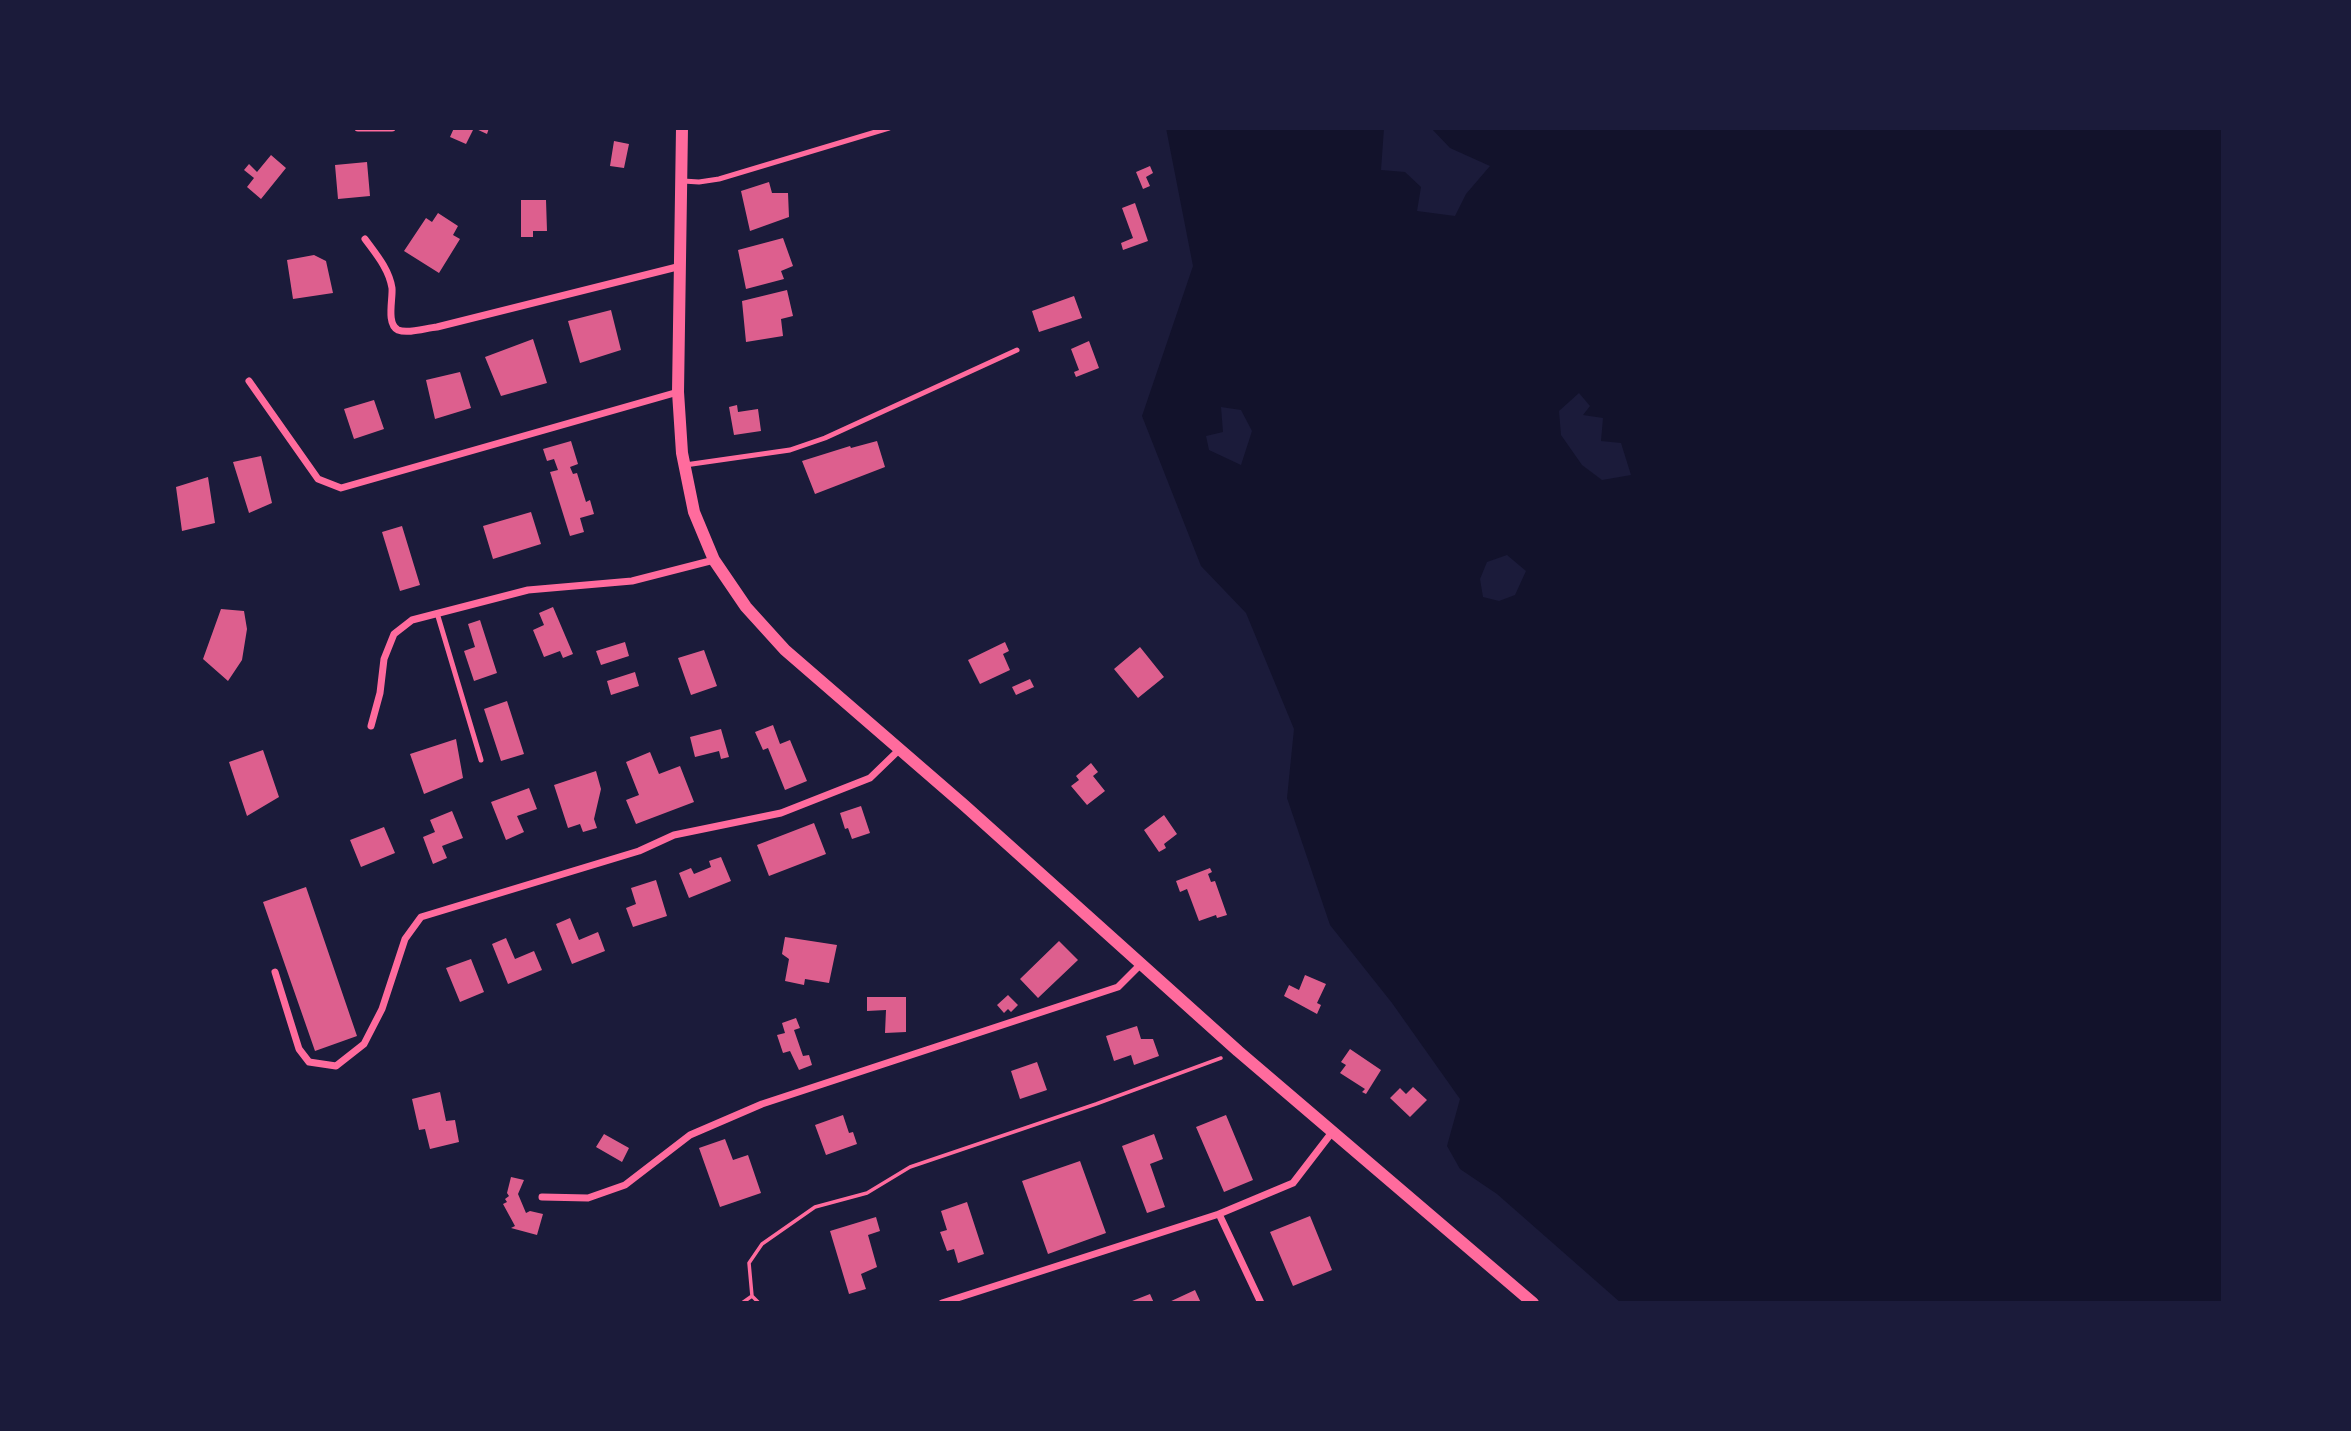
<!DOCTYPE html>
<html>
<head>
<meta charset="utf-8">
<style>
  body { margin:0 }
  #map { position:relative; width:2351px; height:1431px; overflow:hidden; background:#1b1b3a; font-family:Signika,sans-serif }
  canvas { display:block }
  .frame { position:absolute; inset:0; border:130px solid #1b1b3a; pointer-events:none }
</style>
</head>
<body>
<div id="map">
<canvas width="2351" height="1431"></canvas>
<div class="frame"></div>
</div>
<script>
const ctx = document.querySelector('canvas').getContext('2d');
ctx.lineJoin = 'round';
function fillPath(path, color) { ctx.fillStyle = color; ctx.fill(path, 'evenodd'); }
function strokePath(path, color, width, dash) { ctx.strokeStyle = color; ctx.lineWidth = width; ctx.lineCap = dash ? 'butt' : 'round'; ctx.setLineDash(dash || []); ctx.stroke(path); }
fillPath(new Path2D(`
  M1166 128H1384L1381 170 1405 172 1421 187 1417 211 1455 216 1466 194 1490 166 1450 148 1431 128H2223V1303H1621L1497 1194 1460 1169 1447 1146 1460 1099 1392 1003 1330 925 1287 798 1294 729 1246 613 1201 566 1142 416 1193 266ZM1579 393 1590 406 1583 415 1603 418 1601 441 1621 443 1631 475 1602 480 1582 465 1561 435 1559 411ZM1221 407 1241 410 1252 431 1241 465 1209 450 1206 436 1223 432ZM1507 555 1526 571 1515 595 1499 601 1483 597 1480 579 1487 562Z`), '#12122b');
fillPath(new Path2D(`
  M454 128H489L487 134 474 128 466 144 450 137Z
  M614 141 629 144 624 168 610 166Z
  M271 155 286 168 261 199 247 187 254 178 244 170 249 164 257 172Z
  M367 162 370 196 338 199 335 165Z
  M1150 166 1153 173 1146 177 1150 186 1143 189 1136 172Z
  M769 182 772 193H788L789 217 750 231 741 191Z
  M521 200H546L547 231H533V237H521Z
  M1135 203 1148 241 1123 250 1121 243 1133 238 1122 208Z
  M438 213 458 226 453 235 460 239 439 273 404 251 426 218 432 222Z
  M783 238 793 266 781 271 784 279 746 289 738 250Z
  M314 255 326 261 333 293 293 299 287 260Z
  M787 290 793 316 781 319 783 336 746 342 742 301Z
  M1074 296 1082 318 1039 332 1032 311Z
  M611 310 621 350 580 363 568 321Z
  M533 339 547 383 501 396 485 357Z
  M1089 341 1099 368 1076 377 1074 372 1079 370 1071 349Z
  M460 372 471 408 435 419 426 380Z
  M374 400 384 429 354 439 344 409Z
  M737 405 738 412 758 409 761 431 734 435 729 407Z
  M571 441 578 464 570 467 573 474 577 473 586 502 590 500 594 514 580 518 584 532 570 536 550 472 558 470 554 459 547 461 543 449Z
  M877 441 885 467 815 494 802 461 850 446 851 448Z
  M261 456 272 503 249 513 233 462Z
  M208 477 215 523 182 531 176 487Z
  M531 512 541 544 493 559 483 526Z
  M402 526 420 585 400 591 382 532Z
  M553 607 573 654 563 658 560 651 544 657 533 630 544 625 539 613Z
  M221 609 244 611 247 629 242 660 228 681 203 659Z
  M480 620 497 673 474 681 464 651 475 647 468 624Z
  M625 642 629 656 601 665 596 651Z
  M1005 642 1009 651 1003 654 1010 670 980 684 968 660Z
  M1140 647 1164 677 1138 698 1114 669Z
  M704 650 717 686 691 695 678 658Z
  M635 672 639 686 611 695 607 681Z
  M1030 679 1034 687 1016 695 1012 687Z
  M507 701 524 754 501 761 484 709Z
  M773 725 780 744 790 740 807 781 785 790 768 748 763 750 755 732Z
  M721 729 729 757 721 759 719 751 695 757 690 737Z
  M456 739 463 778 424 794 410 754Z
  M263 750 279 797 247 816 229 762Z
  M650 752 659 774 680 766 694 802 636 824 626 800 639 795 626 762Z
  M1091 763 1098 772 1093 776 1105 791 1087 805 1071 786 1079 780 1076 776Z
  M596 771 601 789 594 819 597 828 583 832 580 824 568 828 554 785Z
  M529 788 537 809 517 816 524 832 506 840 491 802Z
  M861 806 870 833 852 839 848 828 845 829 840 813Z
  M452 811 463 838 442 846 447 858 433 864 423 837 435 832 430 820Z
  M1164 815 1177 834 1164 844 1166 848 1159 852 1144 830Z
  M814 823 826 854 769 876 757 845Z
  M384 827 395 853 361 867 350 840Z
  M721 857 731 881 689 898 679 873 691 868 694 874 711 867 709 861Z
  M1210 868 1212 872 1208 874 1211 882 1215 881 1227 915 1217 918 1216 915 1199 921 1187 889 1180 892 1176 881Z
  M656 880 667 916 633 927 626 908 636 904 631 888Z
  M306 887 357 1036 315 1051 263 902Z
  M570 918 579 940 598 932 605 951 572 964 556 924Z
  M785 937 837 945 829 983 805 979 804 985 785 981 789 959 782 954Z
  M506 938 515 959 534 951 542 970 508 984 492 944Z
  M1059 941 1078 960 1038 998 1020 979Z
  M471 959 484 992 460 1002 446 968Z
  M1305 975 1326 984 1317 1003 1321 1005 1317 1014 1284 996 1289 985 1299 990Z
  M1008 995 1018 1005 1011 1012 1008 1009 1004 1013 997 1005Z
  M867 997H906V1032L885 1033 886 1010 867 1011Z
  M796 1018 800 1028 794 1030 803 1056 809 1055 812 1065 799 1070 790 1051 783 1053 777 1035 785 1033 782 1023Z
  M1137 1026 1141 1039H1153L1159 1056 1134 1065 1131 1055 1114 1061 1106 1036Z
  M1350 1049 1381 1070 1366 1094 1362 1092 1365 1089 1340 1073 1346 1065 1341 1062Z
  M1037 1062 1047 1090 1020 1099 1011 1071Z
  M1413 1087 1427 1100 1410 1117 1390 1098 1400 1088 1406 1094Z
  M440 1092 446 1121 455 1120 459 1142 430 1149 425 1129 419 1130 412 1099Z
  M843 1115 849 1133 853 1132 857 1144 826 1155 815 1125Z
  M1226 1115 1253 1180 1224 1192 1196 1127Z
  M604 1134 629 1148 622 1162 596 1147Z
  M1154 1134 1163 1159 1150 1164 1165 1207 1147 1213 1122 1146Z
  M725 1139 733 1160 748 1155 761 1193 720 1207 699 1148Z
  M1080 1161 1106 1233 1048 1254 1022 1181Z
  M511 1177 524 1180 518 1194 526 1213 530 1211 543 1214 537 1235 511 1228 515 1226 503 1204 507 1202 505 1199 509 1196 507 1193Z
  M967 1202 984 1254 958 1263 954 1249 947 1251 940 1232 947 1230 941 1211Z
  M1310 1216 1332 1270 1293 1286 1270 1232Z
  M876 1217 880 1231 868 1235 877 1267 861 1274 866 1289 849 1294 830 1231Z
  M1195 1290 1201 1303H1167Z
  M1150 1294 1154 1303H1127Z`), '#dd5f8e');
strokePath(new Path2D(`
  M752 1296 749 1263 762 1244 815 1207 867 1193 910 1167 1096 1104 1221 1058
  M752 1296 759 1303
  M742 1303 752 1296`), '#ff6b9d', 3.5);
strokePath(new Path2D(`
  M683 181 699 182 719 179 889 128
  M685 465 790 450 825 438 1017 350
  M437 613 481 760`), '#ff6b9d', 5);
strokePath(new Path2D(`
  M358 128H392
  M365 239C376 254 389 269 392 288 393 299 386 324 398 330 408 334 426 328 437 327L681 266
  M249 381 318 479 341 488 678 392
  M371 726 380 693 384 659 394 634 412 620 528 590 632 581 714 560
  M275 972 299 1049 309 1062 336 1066 364 1044 382 1009 405 939 421 917 639 851 674 835 781 813 870 778 900 749
  M542 1197 588 1198 625 1185 690 1135 762 1104 1118 987 1141 964
  M1219 1214 1261 1303
  M942 1303 1219 1214 1293 1183 1333 1131`), '#ff6b9d', 7);
strokePath(new Path2D(`
  M682 128 678 392 682 453 694 512 714 560 746 607 785 650 964 805 1238 1051 1533 1303`), '#ff6b9d', 12);
</script>
</body>
</html>
